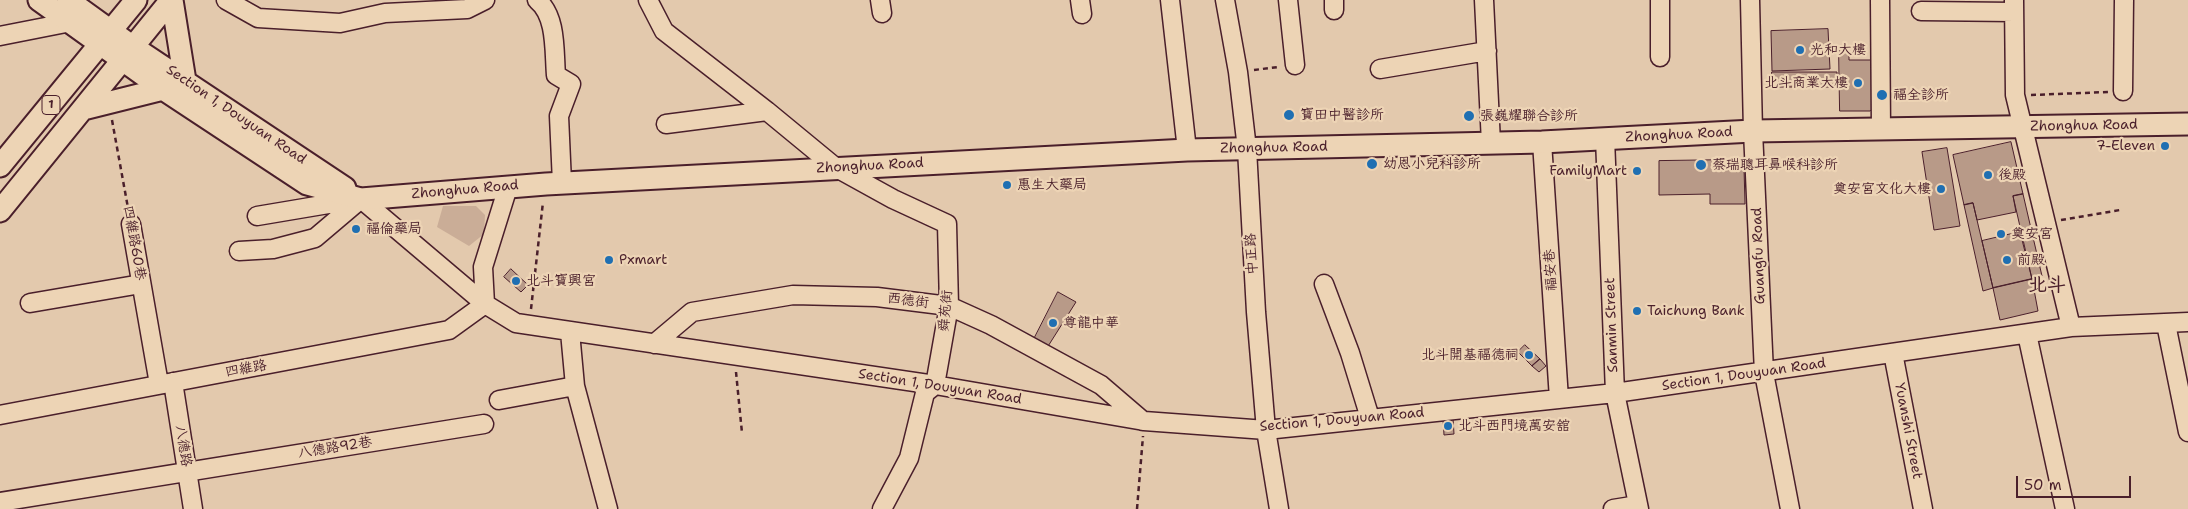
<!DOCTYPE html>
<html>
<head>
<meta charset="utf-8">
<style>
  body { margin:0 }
  #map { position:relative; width:2188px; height:509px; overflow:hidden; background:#e3c9ad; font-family:"Shantell Sans",sans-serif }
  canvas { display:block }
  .scale { position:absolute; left:2016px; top:476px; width:115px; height:22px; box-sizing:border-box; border:2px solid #4a1f2b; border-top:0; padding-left:6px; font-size:15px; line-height:18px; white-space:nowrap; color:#4a1f2b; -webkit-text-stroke:4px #edd4b5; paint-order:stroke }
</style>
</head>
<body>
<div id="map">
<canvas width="2188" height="509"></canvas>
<div class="scale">50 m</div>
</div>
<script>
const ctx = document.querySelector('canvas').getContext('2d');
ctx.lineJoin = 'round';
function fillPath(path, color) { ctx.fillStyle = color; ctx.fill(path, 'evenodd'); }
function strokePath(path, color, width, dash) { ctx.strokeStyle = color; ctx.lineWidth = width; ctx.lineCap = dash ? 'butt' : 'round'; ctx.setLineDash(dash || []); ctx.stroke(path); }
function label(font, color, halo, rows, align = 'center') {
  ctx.font = font + ' "Shantell Sans","LXGW WenKai TC",sans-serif'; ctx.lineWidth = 4.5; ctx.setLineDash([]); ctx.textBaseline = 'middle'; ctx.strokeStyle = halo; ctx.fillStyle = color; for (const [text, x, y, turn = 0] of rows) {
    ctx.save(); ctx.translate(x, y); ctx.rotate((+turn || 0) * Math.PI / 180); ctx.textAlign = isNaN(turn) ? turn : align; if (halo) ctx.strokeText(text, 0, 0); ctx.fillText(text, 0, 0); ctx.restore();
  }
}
fillPath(new Path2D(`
  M443 206H476L485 215 484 234 469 246 437 227Z`), '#caad97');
const building = new Path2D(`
  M1828 29 1830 69 1772 71 1771 31Z
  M1839 51H1849V60H1877V106L1870 111H1840Z
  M1772 72H1837V87H1772Z
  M2011 142 2023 194 2013 196 2016 212 1977 220 1973 203 1964 205 1953 155Z
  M1947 148 1960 226 1934 230 1922 152Z
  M1729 160V162L1740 163 1744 168 1745 204H1710V194L1659 195V161Z
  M2023 194 2042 276 2032 279 2013 196Z
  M1973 203 1993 288 1983 291 1964 205Z
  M2020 232 2032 279 1993 288 1982 241Z
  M511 269 528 285 521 292 504 277Z
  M2032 279 2038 311 2000 320 1993 288Z
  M1058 292 1076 302 1045 351 1032 343Z
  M1525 345 1540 359 1532 366 1518 352Z
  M1540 359 1546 366 1539 372 1532 366Z
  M1453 418 1454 434 1444 435 1443 419Z`);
fillPath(building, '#b89a88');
strokePath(building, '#4a1f2b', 1);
const minor = new Path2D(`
  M226 0 258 18 340 23 385 13 467 9 485 0
  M537 0C557 16 554 52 556 75L571 84 559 116 562 183
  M648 0 664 31 767 111 835 167 893 199 947 224 949 306 935 385 925 393 909 458 882 509
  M880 0 882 13
  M1080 0 1082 14
  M1170 0 1187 150
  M1225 0 1238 72 1247 149 1256 312 1266 430 1279 509
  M1288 0 1295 65
  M1334 0V10
  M1484 0 1491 143
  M1750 0 1753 131 1764 373 1790 509
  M1880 0 1881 128
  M2014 0 2015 95 2071 327
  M1921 11 2014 12
  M0 36 71 22
  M1660 57V0
  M1380 69 1487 51
  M2123 91 2124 0
  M666 124 767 111
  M1605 138 1615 393 1639 509
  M1542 142 1559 399
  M361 199 485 304 516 323 935 385 1144 421 1266 430 1615 393 2071 327 2188 322
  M257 216 358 199
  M131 224 159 384
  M239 251 273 249 315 238 361 199
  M1324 284 1350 353 1370 418
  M30 303 141 284
  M2166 324 2188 432
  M570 332 575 386 608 509
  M2027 334 2065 509
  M654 344 692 312 793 295 877 297 949 306 991 325 1101 385 1143 421
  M1893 353 1923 509
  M173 382 193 509
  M499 400 575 386
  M0 415 449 330 485 304 483 267 508 187
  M0 502 484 424
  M1613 509 1638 505`);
const major = new Path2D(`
  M39 0 163 89 307 184 361 199 546 184 1187 150 1542 142 1753 131 2188 124
  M68 0 133 47 345 188
  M172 0 185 81
  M83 109 163 89
  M0 166 136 0
  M0 211 171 0`);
strokePath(minor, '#4a1f2b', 21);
strokePath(major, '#4a1f2b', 25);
strokePath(new Path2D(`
  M1254 70 1278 67
  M2031 95 2108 92
  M112 120 128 208
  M2061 220 2120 210
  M531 309 543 202
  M736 372 742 433
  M1137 509 1143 436`), '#4a1f2b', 2.5, [5, 4]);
strokePath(minor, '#edd4b5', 18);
strokePath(major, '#edd4b5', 21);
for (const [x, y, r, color] of [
  [1800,50,5,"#1f6fb2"],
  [1858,83,5,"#1f6fb2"],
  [1882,95,6,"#1f6fb2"],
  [1289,115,6,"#1f6fb2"],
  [1469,116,6,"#1f6fb2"],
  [2165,146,5,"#1f6fb2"],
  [1372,164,6,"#1f6fb2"],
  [1701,165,6,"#1f6fb2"],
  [1637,171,5,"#1f6fb2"],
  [1988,175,5,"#1f6fb2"],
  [1007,185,5,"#1f6fb2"],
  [1941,189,5,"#1f6fb2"],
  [356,229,5,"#1f6fb2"],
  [2001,234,5,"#1f6fb2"],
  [609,260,5,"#1f6fb2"],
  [2007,260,5,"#1f6fb2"],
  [516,281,5,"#1f6fb2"],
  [1637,311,5,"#1f6fb2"],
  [1053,323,5,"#1f6fb2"],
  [1529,355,5,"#1f6fb2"],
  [1448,426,5,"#1f6fb2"]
]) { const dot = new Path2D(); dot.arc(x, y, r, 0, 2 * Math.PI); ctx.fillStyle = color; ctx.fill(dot); strokePath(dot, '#edd4b5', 2); }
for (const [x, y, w] of [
  [51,105,18]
]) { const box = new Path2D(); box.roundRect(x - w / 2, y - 9.5, w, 19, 4); ctx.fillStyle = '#edd4b5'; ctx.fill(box); strokePath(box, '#4a1f2b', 1); }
label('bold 12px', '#4a1f2b', null, [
  ["1",51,105]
]);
label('14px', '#4a1f2b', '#edd4b5', [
  ["光和大樓",1810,50],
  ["北斗商業大樓",1848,83,"right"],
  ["福全診所",1893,95],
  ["寶田中醫診所",1300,115],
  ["張巍耀聯合診所",1480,116],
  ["7-Eleven",2155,146,"right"],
  ["幼恩小兒科診所",1383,164],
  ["蔡瑞聰耳鼻喉科診所",1712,165],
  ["FamilyMart",1627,171,"right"],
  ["後殿",1998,175],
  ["惠生大藥局",1017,185],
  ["奠安宮文化大樓",1931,189,"right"],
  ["福倫藥局",366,229],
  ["奠安宮",2011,234],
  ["Pxmart",619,260],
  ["前殿",2017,260],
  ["北斗寶興宮",526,281],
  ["Taichung Bank",1647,311],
  ["尊龍中華",1063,323],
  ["北斗開基福德祠",1519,355,"right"],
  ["北斗西門境萬安舘",1458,426]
], 'left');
label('14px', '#4a1f2b', '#edd4b5', [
  ["Section 1, Douyuan Road",236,115,34],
  ["Zhonghua Road",2084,126,-1],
  ["Zhonghua Road",1679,135,-3],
  ["Zhonghua Road",1274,148,-1],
  ["Zhonghua Road",870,166,-3],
  ["Zhonghua Road",465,190,-5],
  ["四維路60巷",134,243,80],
  ["中正路",1252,254,-93],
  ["Guangfu Road",1759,256,-92],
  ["福安巷",1551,270,-94],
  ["西德街",908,301,7],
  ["舜苑街",946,311,-85],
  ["Sanmin Street",1612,325,-92],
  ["四維路",246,369,-10],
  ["Section 1, Douyuan Road",1744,375,-8],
  ["Section 1, Douyuan Road",940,387,9],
  ["Section 1, Douyuan Road",1342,420,-5],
  ["Yuanshi Street",1908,431,79],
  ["八德路",183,446,81],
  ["八德路92巷",335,448,-9]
]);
label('bold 19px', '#4a1f2b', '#edd4b5', [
  ["北斗",2047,286]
]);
</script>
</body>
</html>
